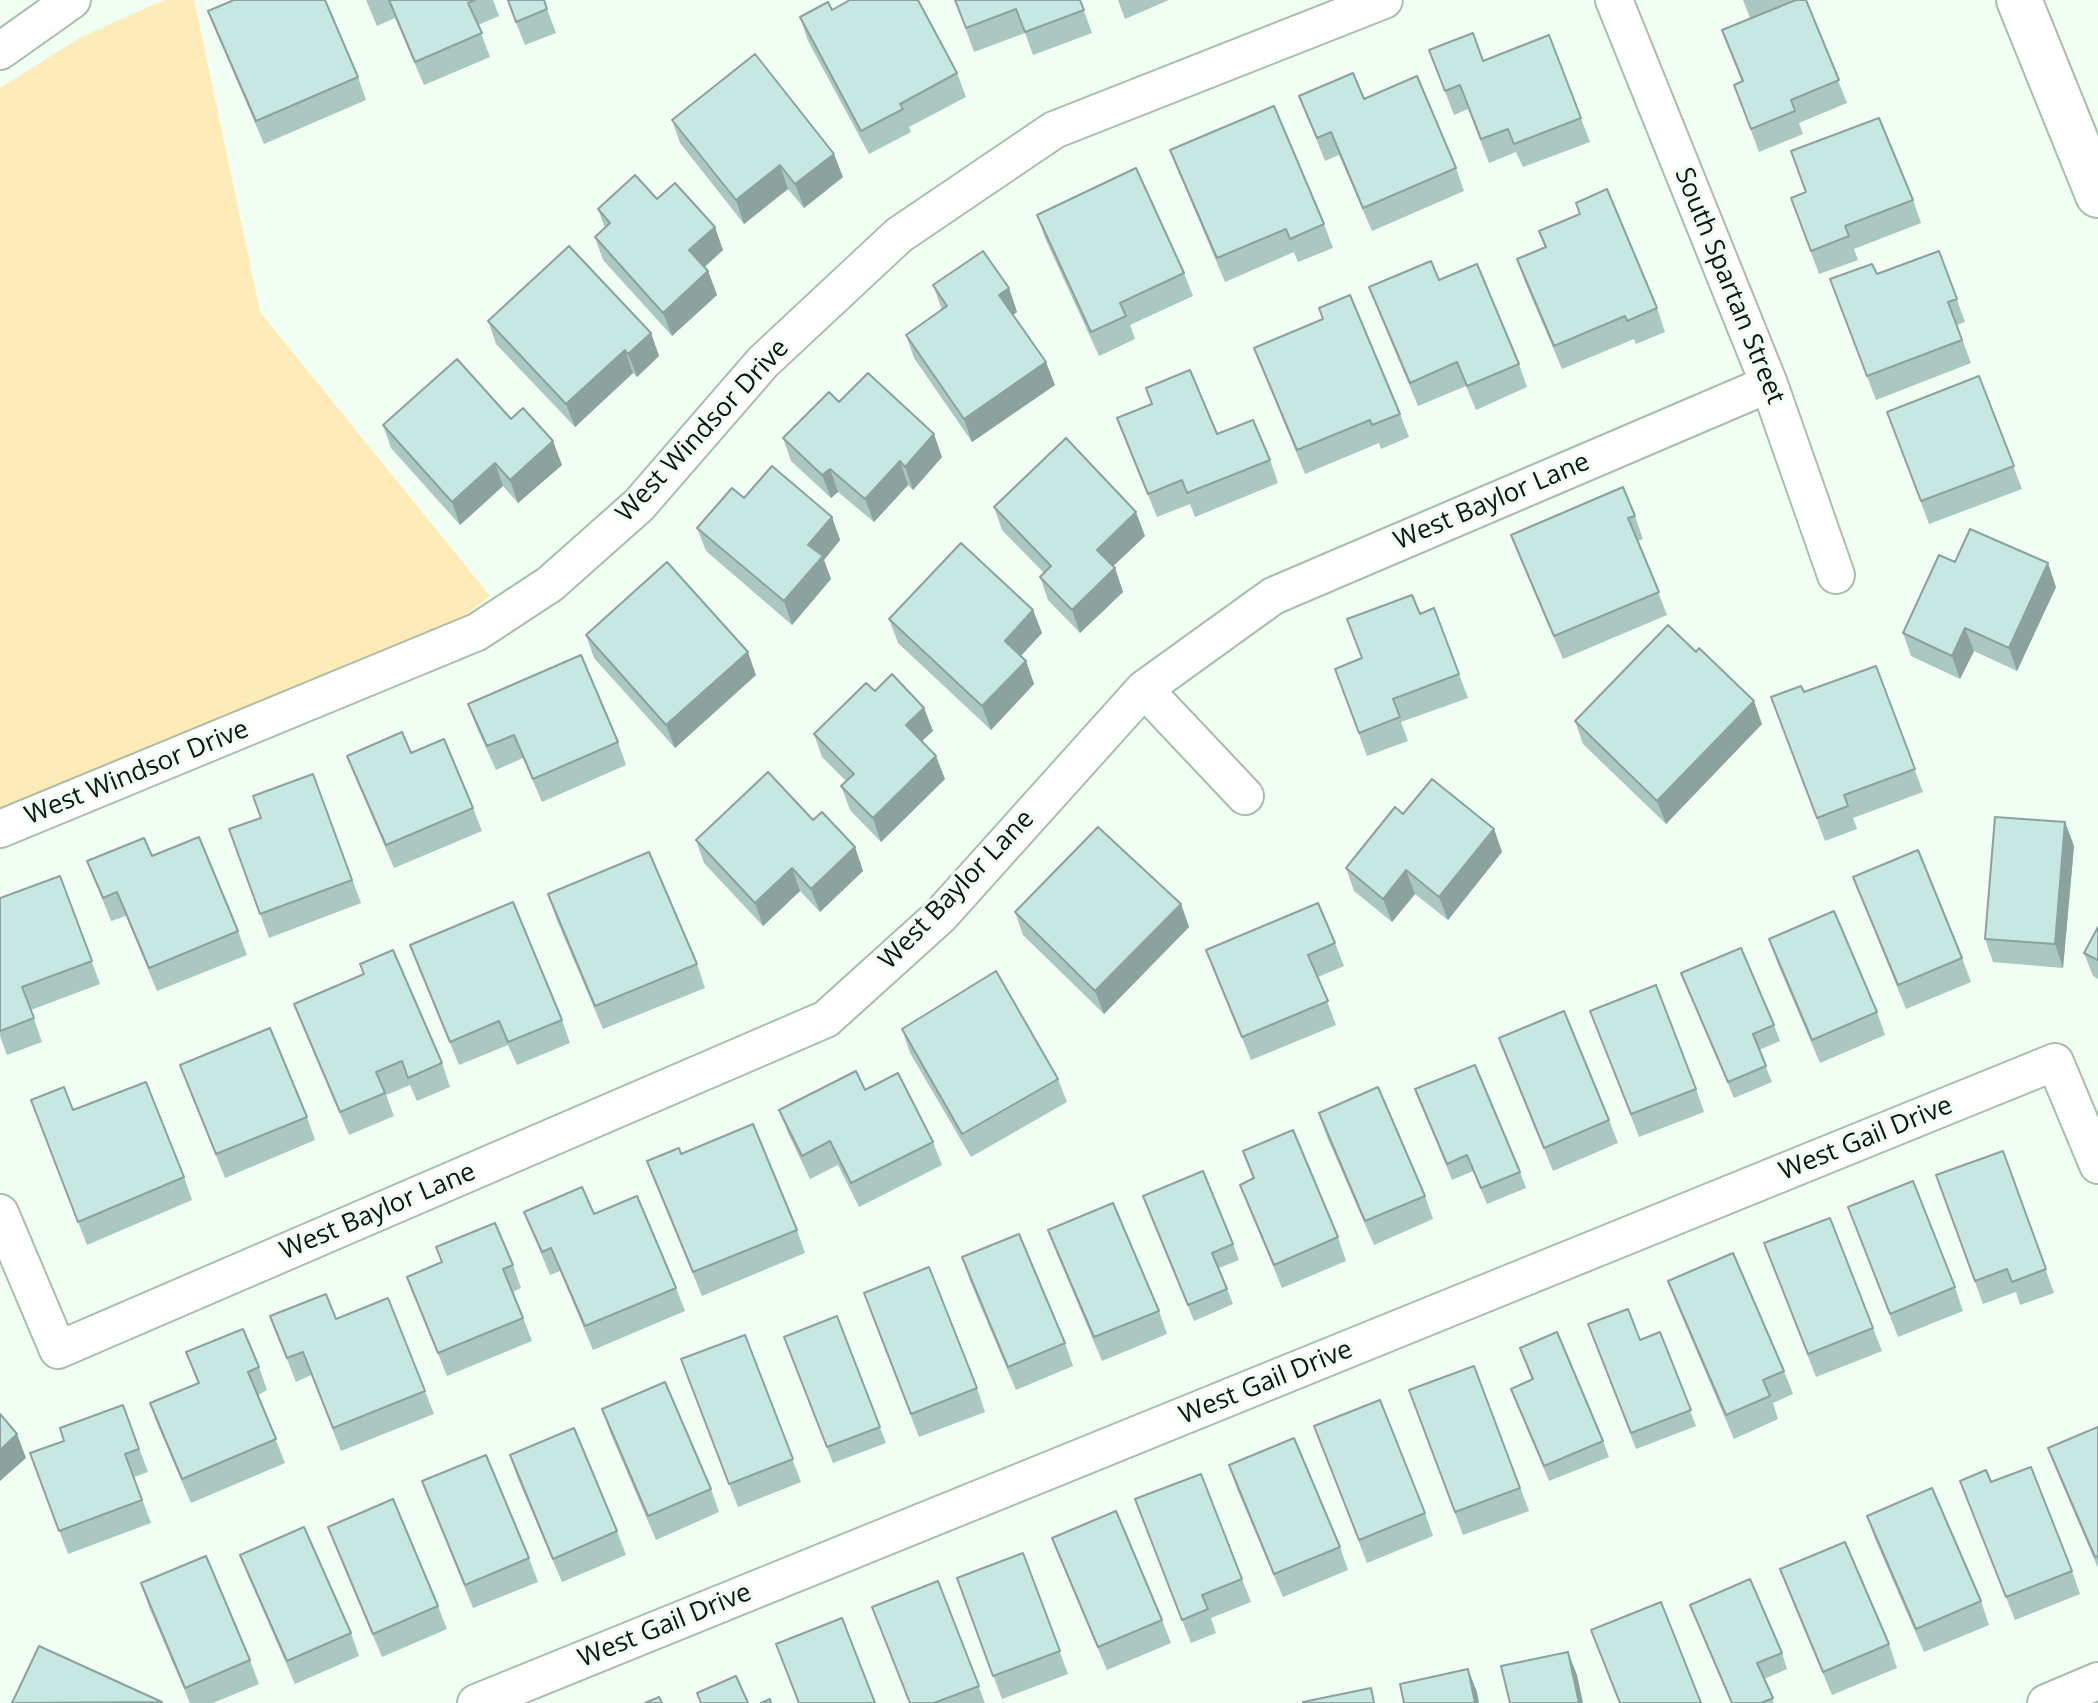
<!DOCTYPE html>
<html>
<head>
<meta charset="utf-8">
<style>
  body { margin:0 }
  canvas { display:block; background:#f0fef4 }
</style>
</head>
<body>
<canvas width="2098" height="1703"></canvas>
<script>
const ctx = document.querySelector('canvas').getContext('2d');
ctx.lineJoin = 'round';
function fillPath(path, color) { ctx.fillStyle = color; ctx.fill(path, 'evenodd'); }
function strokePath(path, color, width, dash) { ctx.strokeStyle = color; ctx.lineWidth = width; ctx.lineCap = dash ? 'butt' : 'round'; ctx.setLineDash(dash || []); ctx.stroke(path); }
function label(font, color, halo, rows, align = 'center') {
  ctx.font = font + ' "Open Sans",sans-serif'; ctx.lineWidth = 6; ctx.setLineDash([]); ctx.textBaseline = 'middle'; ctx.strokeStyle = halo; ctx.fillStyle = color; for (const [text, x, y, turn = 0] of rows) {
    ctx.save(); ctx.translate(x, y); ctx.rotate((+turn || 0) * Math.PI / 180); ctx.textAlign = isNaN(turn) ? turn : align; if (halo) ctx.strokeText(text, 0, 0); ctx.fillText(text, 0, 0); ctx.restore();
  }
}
fillPath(new Path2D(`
  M164 0H194L260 312 490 596 458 621 0 810V88L81 37Z`), '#ffebb8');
const minor = new Path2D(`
  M1614 0 1769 384 1836 575
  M0 51 72 0
  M1144 689 1245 796
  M0 829 477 632 550 584 639 505 763 362 899 235 1054 130 1384 0
  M0 1213 58 1350 826 1019 940 916 1144 689 1273 596 1769 384
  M476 1703 2055 1062 2098 1165
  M2046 1703 2098 1681`);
const primary = new Path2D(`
  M2019 0 2098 195`);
strokePath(minor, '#a7bead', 40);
strokePath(primary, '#a7bead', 48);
strokePath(minor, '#fff', 36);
strokePath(primary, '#fff', 44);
fillPath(new Path2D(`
  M366 0H493L499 16 478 25 490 57 424 85 395 18 377 26Z
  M507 0H547L544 1 556 33 525 45Z
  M955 0H1080L1092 33 1033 55 1025 33 974 52Z
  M1118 0H1169L1125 19Z
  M1743 0H1806L1847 103 1799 123 1803 134 1759 152 1734 85 1742 82 1722 30 1750 18Z
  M832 10 957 73 966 97 909 127 911 132 869 154 808 41 800 17Z
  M208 11 358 77 366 100 264 144 217 34Z
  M1549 35 1590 142 1523 167 1516 152 1489 163 1468 109 1454 115 1429 50 1483 61Z
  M1299 96 1364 99 1456 168 1464 191 1372 231 1339 155 1325 161Z
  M672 120 843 177 804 208 788 189 744 224 680 143Z
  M1170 150 1324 224 1333 248 1298 262 1294 252 1225 282 1179 173Z
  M1791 198 1913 200 1921 223 1854 249 1858 260 1819 274Z
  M657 199 723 250 704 267 708 271 717 295 672 336 603 260 595 237 605 228 598 209Z
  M1037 215 1184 273 1193 296 1130 325 1135 339 1099 356 1045 238Z
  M1539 231 1657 308 1665 332 1636 344 1634 339 1562 369 1525 282 1517 259 1545 248Z
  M1939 251 1965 322 1957 325 1971 363 1876 400 1830 279 1877 274Z
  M933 285 1009 288 1017 312 1013 315 1055 385 972 442 914 358 906 335 942 310Z
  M1369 287 1519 364 1527 387 1476 410 1466 386 1418 406 1378 310Z
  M488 321 651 333 659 356 637 377 633 373 575 427 496 344Z
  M1254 348 1400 414 1409 437 1381 449 1379 443 1305 474Z
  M1979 376 2022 489 1929 524 1887 412Z
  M839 402 942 457 913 490 908 485 874 522 838 492 831 498 791 461 783 438Z
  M1117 418 1217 434 1270 460 1278 483 1195 517 1190 504 1157 517Z
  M511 419 562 465 518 503 503 486 460 525 391 448 383 425Z
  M744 498 832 517 840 540 824 560 831 579 792 625 706 551 697 528Z
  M994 507 1145 536 1113 566 1115 568 1123 592 1080 633 1048 600 1040 577 1044 573 1002 530Z
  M1635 516 1643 539 1638 541 1667 615 1563 659 1520 558 1511 535Z
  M2056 587 2017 671 1974 651 1960 679 1911 656 1903 633Z
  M1434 608 1468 698 1401 722 1408 741 1367 756 1335 669 1362 658 1420 614Z
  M1033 610 1042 633 1021 656 1026 661 1034 684 991 730 898 643 889 619Z
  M586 635 756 675 675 748 594 658Z
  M1876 666 1923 792 1853 818 1857 829 1825 841 1771 697 1804 692Z
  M875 691 924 708 933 731 922 741 945 779 881 842 850 810 841 786 846 781 822 757 814 734Z
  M468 704 618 742 626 765 542 802 523 758 496 770 477 728Z
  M1575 721 1762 724 1666 824 1583 744Z
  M347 756 473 808 482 831 394 868 356 779Z
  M313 774 361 903 269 938 229 829 261 818Z
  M1403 814 1494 829 1502 852 1448 920 1415 894 1392 922 1354 891 1346 868Z
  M813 820 855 847 863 871 820 912 800 891 763 926 704 863 696 840Z
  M2065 822 2074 846 2063 968 1993 962 1985 939Z
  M152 856 238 931 247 955 157 991 126 916 111 921 87 861Z
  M60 876 100 984 31 1010 42 1042 7 1055 0 1036V898Z
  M1853 877 1962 958 1971 982 1906 1009Z
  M548 894 697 964 705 988 603 1029 556 918Z
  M1181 904 1189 927 1104 1014 1023 935 1015 912Z
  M2098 927V979L2093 976 2084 953Z
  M1769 939 1877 1012 1885 1035 1820 1063 1777 962Z
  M1335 943 1344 966 1318 977 1336 1025 1251 1060 1206 950Z
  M410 945 562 1020 570 1043 517 1065 508 1045 459 1065Z
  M1681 973 1774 1025 1780 1041 1759 1050 1772 1082 1734 1098Z
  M294 1004 442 1063 450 1087 417 1101 410 1085 386 1095 394 1116 349 1135 303 1027Z
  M1590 1011 1696 1089 1704 1112 1639 1137Z
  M902 1029 1058 1079 1067 1102 971 1157 910 1053Z
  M1499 1038 1609 1120 1618 1143 1553 1171Z
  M180 1065 307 1117 315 1140 225 1178Z
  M1415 1089 1520 1172 1526 1188 1487 1204 1473 1171 1452 1180Z
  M865 1090 933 1142 942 1165 859 1207 838 1165 810 1179 788 1133 779 1110Z
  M31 1100 73 1110 184 1177 192 1200 87 1245Z
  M1319 1113 1425 1196 1433 1219 1374 1245 1327 1137Z
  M1243 1151 1338 1237 1346 1261 1282 1288 1240 1185 1253 1179Z
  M2003 1151 2054 1293 2020 1305 2016 1292 1983 1304 1936 1175Z
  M681 1154 797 1230 805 1253 702 1296 647 1161Z
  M1143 1196 1233 1244 1239 1260 1219 1268 1233 1304 1194 1321Z
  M1848 1207 1955 1287 1963 1311 1898 1337Z
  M524 1212 594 1214 676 1288 685 1311 593 1350 560 1271 550 1275Z
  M1048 1230 1159 1311 1167 1334 1102 1361 1057 1254Z
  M1764 1243 1873 1328 1882 1351 1816 1377Z
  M962 1257 1065 1343 1073 1366 1016 1390 970 1281Z
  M513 1265 521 1288 513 1292 532 1341 447 1376 407 1277Z
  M1668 1281 1784 1371 1793 1394 1773 1403 1778 1419 1734 1439 1677 1305Z
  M270 1316 425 1391 434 1414 341 1451 311 1375 296 1382Z
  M837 1316 886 1443 833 1463 784 1337Z
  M872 1316 977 1388 985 1412 919 1437Z
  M1588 1324 1640 1340 1660 1332 1696 1426 1636 1449Z
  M745 1335 801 1482 738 1507 681 1359Z
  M1520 1348 1603 1441 1609 1457 1549 1481 1511 1389 1532 1380Z
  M186 1352 259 1367 267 1390 258 1395 285 1463 191 1503 158 1426 150 1403 198 1383Z
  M1474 1366 1529 1511 1463 1535 1409 1390Z
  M123 1405 148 1472 134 1477 151 1523 68 1554 30 1453 64 1441Z
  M602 1409 711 1489 719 1512 656 1540 610 1432Z
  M1314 1426 1425 1513 1433 1536 1367 1563Z
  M2098 1427V1568L2057 1472 2048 1448Z
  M510 1455 617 1531 626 1555 562 1582 518 1479Z
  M1229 1465 1340 1547 1348 1570 1283 1597 1237 1489Z
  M422 1481 529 1558 538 1582 473 1608Z
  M1960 1481 1991 1482 2072 1571 2080 1594 2015 1620Z
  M1867 1516 1981 1601 1989 1625 1924 1652 1875 1539Z
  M1144 1522 1242 1579 1251 1602 1211 1618 1216 1633 1191 1643Z
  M328 1527 438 1606 447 1629 382 1657 337 1550Z
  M1052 1538 1162 1620 1171 1643 1107 1670 1061 1561Z
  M1023 1553 1068 1674 1002 1699 957 1578Z
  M240 1555 351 1633 359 1656 295 1684 249 1578Z
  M1780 1569 1889 1644 1897 1668 1832 1695 1789 1592Z
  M938 1581 985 1703H909Z
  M141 1583 250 1660 259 1684 213 1703H190L149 1607Z
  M1690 1605 1782 1653 1787 1669 1764 1679 1774 1703H1731Z`), '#abc7c2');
fillPath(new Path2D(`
  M834 154 843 177 804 208 795 184Z
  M780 165 788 189 744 224 736 200Z
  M715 227 723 250 697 274 689 250Z
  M708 271 717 295 672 336 663 313Z
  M1009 288 1017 312 1008 318 999 295Z
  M651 333 659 356 637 377 628 354Z
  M625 350 633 373 575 427 566 404Z
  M1046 362 1055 385 972 442 964 419Z
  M934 434 942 457 913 490 905 467Z
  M553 441 562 465 518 503 510 480Z
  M900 461 908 485 874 522 865 499Z
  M495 463 503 486 460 525 452 502Z
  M830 469 838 492 831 498 822 475Z
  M1136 512 1145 536 1106 573 1097 550Z
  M832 517 840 540 824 560 831 579 792 625 784 601 808 545Z
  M2048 563 2056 587 2017 671 2009 648Z
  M1115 568 1123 592 1080 633 1072 610Z
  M1033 610 1042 633 1013 664 1005 641Z
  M1965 628 1974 651 1960 679 1952 656Z
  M748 652 756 675 675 748 666 725Z
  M1026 661 1034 684 991 730 982 706Z
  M1754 701 1762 724 1666 824 1657 801Z
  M924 708 933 731 914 748 906 725Z
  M936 756 945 779 881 842 873 818Z
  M2065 822 2074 846 2063 968 2055 944Z
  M1494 829 1502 852 1448 920 1439 897Z
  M855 847 863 871 820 912 811 889Z
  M792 868 800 891 763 926 755 903Z
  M1406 870 1415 894 1392 922 1383 899Z
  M1181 904 1189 927 1104 1014 1095 991Z
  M17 1434 26 1458 0 1481V1450Z
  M1568 1652 1577 1675 1583 1703H1579Z
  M1468 1669 1477 1692 1479 1703H1475Z`), '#8ba29e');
const building = new Path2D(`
  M234 0H325L358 77 256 121 208 11Z
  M389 0H475L468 3 482 33 415 62Z
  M508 0H544L547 9 516 22Z
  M850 0H918L957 73 900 104 903 109 861 131 800 17 828 2 832 10Z
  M955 0H1080L1084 10 1025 32 1016 9 966 28Z
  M1796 0H1806L1839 80 1791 100 1795 111 1751 129 1734 85 1743 81 1722 30Z
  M1473 33 1483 61 1549 35 1581 118 1514 144 1508 129 1481 139 1460 85 1445 91 1429 50Z
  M755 54 834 154 795 184 780 165 736 200 672 120Z
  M1353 73 1364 99 1417 76 1456 168 1363 208 1331 132 1317 138 1299 96Z
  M1274 106 1324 224 1290 239 1286 229 1217 258 1170 150Z
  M1879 118 1913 200 1845 226 1849 236 1811 251 1791 198 1806 192 1791 151Z
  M1136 168 1184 273 1120 303 1126 316 1091 332 1037 215Z
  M635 175 657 199 675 183 715 227 689 250 708 271 663 313 595 237 610 223 598 209Z
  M1607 189 1657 308 1627 321 1625 316 1554 346 1517 259 1546 247 1539 231 1580 214 1576 203Z
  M569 246 651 333 628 354 625 350 566 404 488 321Z
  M983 251 1009 288 999 295 1046 362 964 419 906 335 947 306 933 285Z
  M1939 251 1957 299 1948 302 1962 340 1867 376 1830 279 1872 264 1877 274Z
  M1431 261 1439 280 1477 264 1519 364 1467 386 1457 362 1410 383 1369 287Z
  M1350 295 1400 414 1372 425 1370 420 1297 450 1254 348 1323 319 1319 308Z
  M457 359 511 419 523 408 553 441 510 480 495 463 452 502 383 425Z
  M1190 370 1217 434 1253 420 1270 460 1187 493 1182 480 1148 494 1117 418 1152 404 1146 388Z
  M868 373 934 434 905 467 900 461 865 499 830 469 822 475 783 438 829 392 839 402Z
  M1979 376 2014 466 1921 501 1887 412Z
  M1066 438 1136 512 1097 550 1115 568 1072 610 1040 577 1051 566 994 507Z
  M772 466 832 517 808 545 823 556 784 601 697 528 732 488 744 498Z
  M1623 487 1635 516 1628 518 1659 592 1554 636 1511 535Z
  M1970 529 2048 563 2009 648 1965 628 1952 656 1903 633 1939 555 1955 562Z
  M961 543 1033 610 1005 641 1026 661 982 706 889 619Z
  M667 562 748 652 666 725 586 635Z
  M1412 595 1420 614 1434 608 1459 674 1393 699 1400 717 1359 733 1335 669 1362 658 1347 619Z
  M1668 625 1696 652 1699 648 1754 701 1657 801 1575 721Z
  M581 655 618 742 533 779 514 735 487 746 468 704Z
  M1876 666 1915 769 1844 795 1848 806 1817 818 1771 697 1801 686 1804 692Z
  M892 674 924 708 906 725 936 756 873 818 841 786 854 774 814 734 866 683 875 691Z
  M402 732 411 753 444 739 473 808 386 845 347 756Z
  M768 772 813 820 822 812 855 847 811 889 792 868 755 903 696 840Z
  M313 774 352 880 260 914 229 829 261 818 253 796Z
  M1432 779 1494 829 1439 897 1406 870 1383 899 1346 868 1395 807 1403 814Z
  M1995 817 2065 822 2055 944 1985 939Z
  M1098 827 1181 904 1095 991 1015 912Z
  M199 837 238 931 149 968 117 892 103 898 87 861 144 838 152 856Z
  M1918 850 1962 958 1898 985 1853 877Z
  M649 852 697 964 595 1006 548 894Z
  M60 876 92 961 22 987 34 1018 0 1031V898Z
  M513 902 562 1020 508 1042 499 1021 450 1042 410 945Z
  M1318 903 1335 943 1308 955 1328 1001 1242 1037 1206 950Z
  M1834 911 1877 1012 1812 1040 1769 939Z
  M2098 927V960L2084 953Z
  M1741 948 1774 1025 1753 1034 1766 1066 1728 1082 1681 973Z
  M393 950 442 1063 408 1078 402 1061 376 1072 385 1093 340 1112 294 1004 364 974 360 964Z
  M996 971 1058 1079 962 1134 902 1029Z
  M1656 985 1696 1089 1631 1114 1590 1011Z
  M1564 1011 1609 1120 1544 1148 1499 1038Z
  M270 1028 307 1117 216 1154 180 1065Z
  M1475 1065 1520 1172 1481 1188 1467 1155 1447 1164 1415 1089Z
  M856 1071 865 1090 898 1073 933 1142 851 1183 830 1141 802 1156 779 1110Z
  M146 1082 184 1177 78 1222 31 1100 64 1087 73 1110Z
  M1378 1087 1425 1196 1365 1221 1319 1113Z
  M753 1124 797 1230 693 1272 647 1161 679 1148 681 1154Z
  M1293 1130 1338 1237 1274 1265 1240 1185 1254 1178 1243 1151Z
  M2003 1151 2046 1269 2012 1282 2007 1269 1975 1281 1936 1175Z
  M1203 1171 1233 1244 1212 1253 1227 1289 1188 1305 1143 1196Z
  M1913 1181 1955 1287 1890 1314 1848 1207Z
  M582 1187 594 1214 637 1196 676 1288 585 1326 551 1248 542 1252 524 1212Z
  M1113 1203 1159 1311 1094 1337 1048 1230Z
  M1830 1218 1873 1328 1808 1354 1764 1243Z
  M495 1223 513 1265 503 1269 523 1318 438 1353 407 1277 442 1262 436 1247Z
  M1019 1234 1065 1343 1008 1367 962 1257Z
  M1733 1253 1784 1371 1763 1380 1770 1396 1726 1415 1668 1281Z
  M929 1267 977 1388 911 1414 864 1293Z
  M326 1294 336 1319 388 1298 425 1391 333 1428 303 1352 287 1358 270 1316Z
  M1628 1309 1640 1340 1660 1332 1691 1410 1631 1433 1588 1324Z
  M837 1316 880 1427 827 1447 784 1337Z
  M243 1329 259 1367 248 1372 276 1439 182 1479 150 1403 199 1383 186 1352Z
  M1557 1332 1603 1441 1544 1466 1511 1389 1533 1379 1520 1348Z
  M745 1335 793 1459 729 1484 681 1359Z
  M1474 1366 1520 1488 1455 1512 1409 1390Z
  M665 1382 711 1489 648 1516 602 1409Z
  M1380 1400 1425 1513 1359 1540 1314 1426Z
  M123 1405 139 1449 125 1454 142 1500 59 1531 30 1453 64 1441 60 1428Z
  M0 1414 17 1434 0 1450Z
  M2098 1427V1556L2095 1557 2048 1448Z
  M574 1428 617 1531 553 1559 510 1455Z
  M1294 1438 1340 1547 1274 1574 1229 1465Z
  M486 1455 529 1558 465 1585 422 1481Z
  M2031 1467 2072 1571 2006 1597 1960 1481 1986 1470 1991 1482Z
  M1201 1474 1242 1579 1202 1595 1208 1609 1182 1620 1135 1499Z
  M1932 1488 1981 1601 1916 1629 1867 1516Z
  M393 1499 438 1606 373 1634 328 1527Z
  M1116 1511 1162 1620 1098 1647 1052 1538Z
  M304 1527 351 1633 287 1661 240 1555Z
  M1845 1542 1889 1644 1823 1672 1780 1569Z
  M1023 1553 1060 1651 993 1676 957 1578Z
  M206 1556 250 1660 185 1688 141 1583Z
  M1750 1579 1782 1653 1757 1663 1773 1698 1761 1703H1732L1690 1605Z
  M938 1581 979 1686 934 1703H910L872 1607Z
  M1661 1602 1701 1703H1620L1591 1630Z
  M842 1618 875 1703H799L776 1644Z
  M39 1646 162 1702 12 1703Z
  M1568 1652 1579 1703H1510L1501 1666Z
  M1468 1669 1475 1703H1404L1400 1684Z
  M736 1676 748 1703H701L697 1693Z
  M1371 1688 1374 1703H1303V1702Z
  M659 1697 662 1703H645Z
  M770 1699 771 1703H761Z`);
fillPath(building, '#c7e7e2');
strokePath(building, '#8ba29e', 2);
label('26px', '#0c140e', '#f0fef4', [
  ["South Spartan Street",1729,286,68],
  ["West Windsor Drive",703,431,-47],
  ["West Baylor Lane",1492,502,-23],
  ["West Windsor Drive",137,773,-22],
  ["West Baylor Lane",957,890,-46],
  ["West Gail Drive",1866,1139,-22],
  ["West Baylor Lane",378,1212,-23],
  ["West Gail Drive",1266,1383,-22],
  ["West Gail Drive",665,1626,-22]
]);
</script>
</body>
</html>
